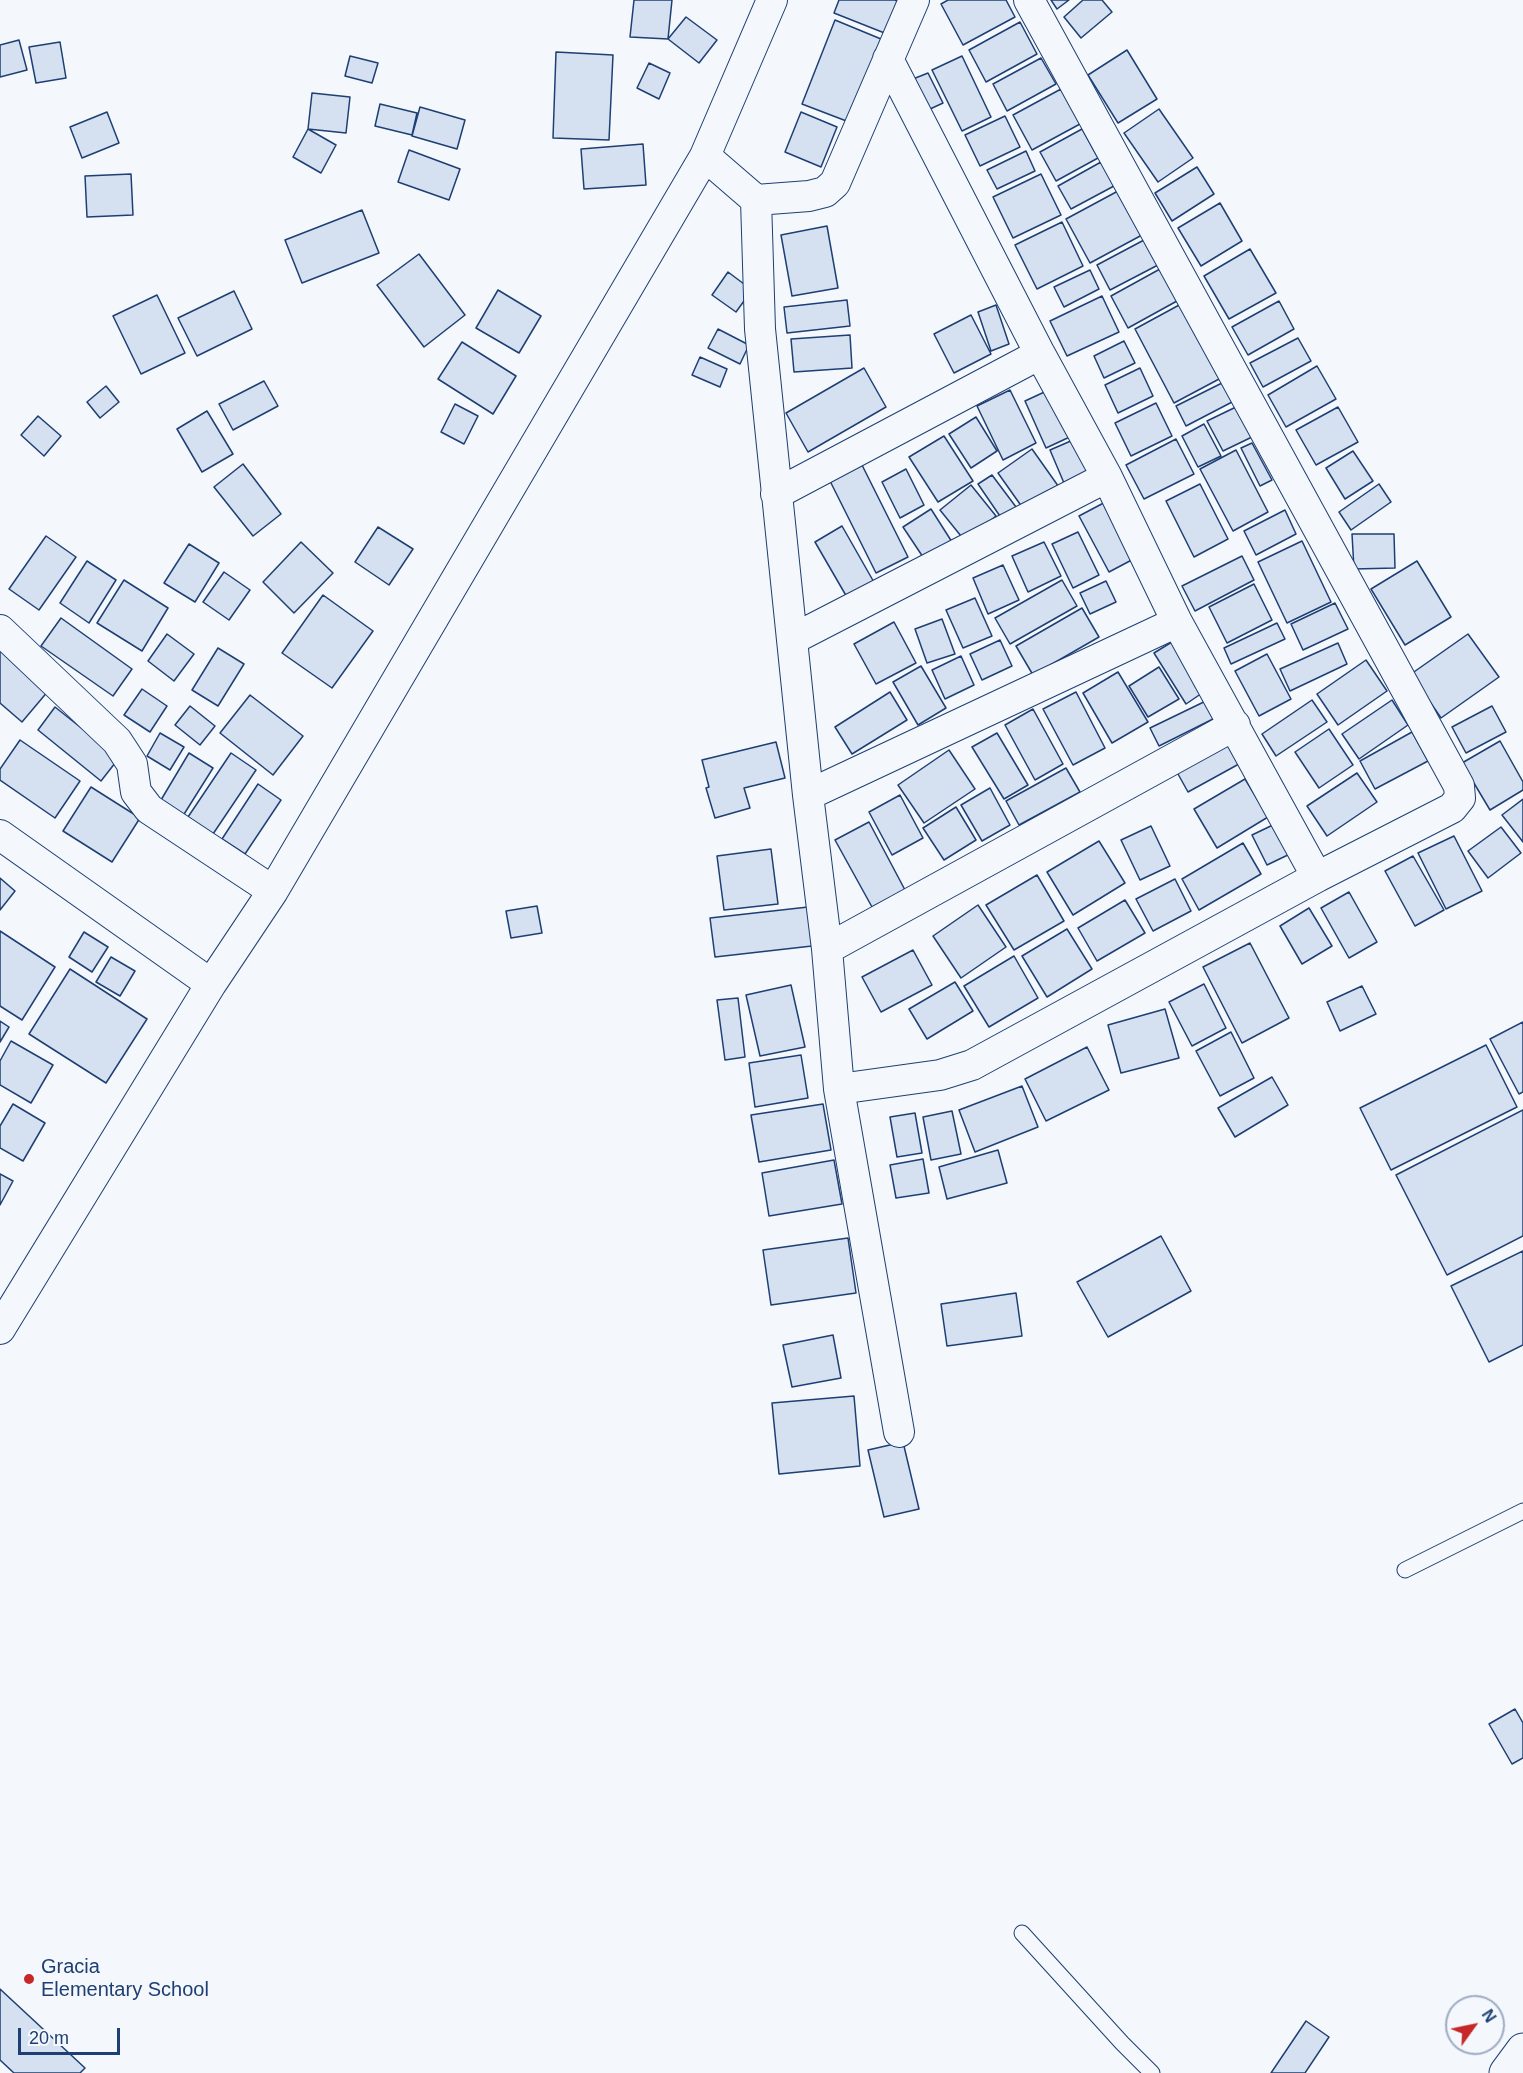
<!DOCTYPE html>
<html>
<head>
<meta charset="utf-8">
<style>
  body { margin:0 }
  #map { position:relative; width:1523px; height:2073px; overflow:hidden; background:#f4f7fb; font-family:Helvetica,sans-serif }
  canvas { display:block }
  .north { position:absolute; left:1445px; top:1995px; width:60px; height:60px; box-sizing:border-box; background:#f4f7fb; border:2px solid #9eadc5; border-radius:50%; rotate:57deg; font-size:16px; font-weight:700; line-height:24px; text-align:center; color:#1d3f73 }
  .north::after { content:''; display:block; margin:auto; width:21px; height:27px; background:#c62828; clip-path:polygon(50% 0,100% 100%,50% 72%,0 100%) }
  .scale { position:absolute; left:18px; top:2028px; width:102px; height:27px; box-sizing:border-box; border:3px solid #1d3f73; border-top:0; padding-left:8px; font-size:18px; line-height:21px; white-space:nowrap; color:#1d3f73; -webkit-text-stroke:4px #f4f7fb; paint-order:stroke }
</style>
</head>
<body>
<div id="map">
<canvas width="1523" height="2073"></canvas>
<div class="north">N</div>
<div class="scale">20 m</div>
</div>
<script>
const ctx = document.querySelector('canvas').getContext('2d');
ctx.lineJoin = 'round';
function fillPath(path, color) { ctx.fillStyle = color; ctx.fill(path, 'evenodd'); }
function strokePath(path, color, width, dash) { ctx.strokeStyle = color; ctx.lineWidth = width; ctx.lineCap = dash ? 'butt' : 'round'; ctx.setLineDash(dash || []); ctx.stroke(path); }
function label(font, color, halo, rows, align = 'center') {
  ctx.font = font + ' Helvetica,sans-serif'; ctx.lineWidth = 4.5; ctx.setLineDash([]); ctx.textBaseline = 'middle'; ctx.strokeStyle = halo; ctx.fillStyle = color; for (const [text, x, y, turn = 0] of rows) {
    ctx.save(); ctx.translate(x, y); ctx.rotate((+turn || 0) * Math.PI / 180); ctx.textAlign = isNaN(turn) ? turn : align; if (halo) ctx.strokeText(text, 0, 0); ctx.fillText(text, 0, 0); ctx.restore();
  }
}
const building = new Path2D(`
  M634 0H672L668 39 630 37Z
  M839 0H895L899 2 887 34 834 13Z
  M948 0H1006L1015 17 963 45 941 4Z
  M1051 0H1069L1057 9Z
  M1083 0H1102L1112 12 1081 38 1064 17Z
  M686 17 717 40 699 63 668 39Z
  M835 20 881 39 849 122 802 104Z
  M1020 22 1037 54 986 82 969 50Z
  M19 40 27 70 0 77V45Z
  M60 42 66 78 36 83 29 47Z
  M1127 50 1157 99 1118 123 1088 75Z
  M556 52 613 55 609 140 553 138Z
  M350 56 378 63 372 83 345 76Z
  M962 56 991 117 962 131 932 70Z
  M1041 58 1056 84 1007 111 993 84Z
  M649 63 670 73 659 99 637 88Z
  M928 73 943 103 928 110 913 79Z
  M1061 89 1080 124 1032 150 1013 115Z
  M312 93 350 97 346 133 308 129Z
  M380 104 417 113 412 135 375 126Z
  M420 107 465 120 457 149 412 136Z
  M1159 109 1193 158 1158 182 1124 133Z
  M107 112 119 143 82 158 70 127Z
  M801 112 837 127 821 167 785 152Z
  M1005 116 1020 147 980 166 965 135Z
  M308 129 336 145 321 173 293 157Z
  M1082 129 1098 158 1056 181 1040 152Z
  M643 144 646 185 584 189 581 149Z
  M409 150 460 169 449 200 398 182Z
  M1026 151 1035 171 997 189 987 170Z
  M1101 162 1114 186 1071 209 1058 186Z
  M1197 167 1214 194 1172 221 1155 193Z
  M131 174 133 215 87 217 85 176Z
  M1041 174 1061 215 1013 238 993 197Z
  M1118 191 1142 235 1090 263 1066 219Z
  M1220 203 1242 241 1201 266 1178 228Z
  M362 210 379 253 302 283 285 240Z
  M1062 222 1083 266 1037 289 1015 245Z
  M827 226 838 288 792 296 781 235Z
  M1144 240 1158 265 1110 290 1097 265Z
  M1250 249 1276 293 1229 319 1204 276Z
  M419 254 465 315 424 347 377 285Z
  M1160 269 1177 301 1128 328 1111 296Z
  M1090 270 1099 289 1064 307 1054 287Z
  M728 272 752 290 736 312 712 295Z
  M498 290 541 316 519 353 476 328Z
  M234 291 252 329 197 356 178 318Z
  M157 295 185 353 141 374 113 316Z
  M1102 296 1119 332 1067 356 1050 321Z
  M847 300 850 326 787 333 784 307Z
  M1279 301 1294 329 1248 355 1232 327Z
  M1181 304 1221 378 1174 403 1135 329Z
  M996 305 1009 344 991 351 978 312Z
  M971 315 991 354 954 373 934 334Z
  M718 329 749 345 740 364 708 348Z
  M850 335 852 368 794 372 791 339Z
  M1298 338 1311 361 1263 387 1250 363Z
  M1124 341 1135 363 1104 378 1094 356Z
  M462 342 516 376 493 414 438 379Z
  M700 357 727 369 720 387 692 375Z
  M1317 366 1336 399 1286 427 1268 395Z
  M864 368 886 407 808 452 786 413Z
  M1140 368 1153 396 1118 413 1105 385Z
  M264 381 278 406 233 430 219 404Z
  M1224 382 1234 401 1186 426 1176 406Z
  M106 386 119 402 100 418 87 402Z
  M1053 388 1074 435 1046 448 1025 401Z
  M1010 390 1036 443 1003 460 977 406Z
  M1156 403 1172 436 1131 456 1115 423Z
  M455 404 478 416 464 444 441 432Z
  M1236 407 1252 437 1223 451 1207 421Z
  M1338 407 1358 442 1316 465 1296 430Z
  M207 411 233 454 202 472 177 429Z
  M38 416 61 436 44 456 21 435Z
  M976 417 997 451 971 468 949 434Z
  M1204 424 1221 456 1198 467 1182 436Z
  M944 436 973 481 938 502 909 457Z
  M1080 437 1094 470 1064 483 1050 450Z
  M1176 439 1194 474 1144 499 1126 465Z
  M1252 443 1272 480 1260 486 1241 448Z
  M1032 449 1061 490 1027 514 998 473Z
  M1236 450 1268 512 1233 531 1200 469Z
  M1353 451 1373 481 1345 499 1326 468Z
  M243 464 281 514 253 536 214 487Z
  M862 465 908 557 876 573 830 481Z
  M906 469 924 505 900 518 882 482Z
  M992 475 1019 511 1004 522 978 484Z
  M1200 484 1228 539 1194 557 1166 501Z
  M1379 484 1391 502 1351 530 1339 512Z
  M971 485 996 516 965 541 940 510Z
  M1113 498 1143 554 1109 572 1079 516Z
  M931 509 952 542 925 560 903 527Z
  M1285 510 1296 534 1256 555 1244 531Z
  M842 526 875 584 848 599 815 542Z
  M378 527 413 549 389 585 355 562Z
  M1078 532 1099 575 1073 588 1052 544Z
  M1352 534H1394L1395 568 1354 569Z
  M46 536 76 557 39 610 9 589Z
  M1302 541 1331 602 1287 623 1258 562Z
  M301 542 333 573 294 613 263 582Z
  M1044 542 1061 576 1028 592 1012 556Z
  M189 544 219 563 195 602 164 583Z
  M1242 556 1254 580 1195 611 1182 586Z
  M87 561 116 580 89 623 60 603Z
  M1417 561 1451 617 1405 645 1371 589Z
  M1003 565 1019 600 988 614 973 578Z
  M224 572 250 590 229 620 203 602Z
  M124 580 168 608 142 651 97 623Z
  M1062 580 1077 606 1010 644 995 618Z
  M1106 581 1116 602 1090 614 1080 593Z
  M1254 584 1272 620 1227 643 1209 607Z
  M323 595 373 631 332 688 282 653Z
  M975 598 992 636 963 648 946 610Z
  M1335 603 1348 629 1303 650 1291 624Z
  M1082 608 1099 637 1033 675 1016 646Z
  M61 618 132 669 113 696 41 646Z
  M942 619 955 654 927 663 915 629Z
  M894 622 916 663 876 684 854 644Z
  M1277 623 1285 639 1231 664 1224 648Z
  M167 634 194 654 174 681 148 661Z
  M1468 634 1499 677 1441 718 1411 674Z
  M1180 637 1211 687 1186 704 1154 653Z
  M1000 640 1012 666 982 680 970 654Z
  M1338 643 1347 664 1290 691 1280 669Z
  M218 648 244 664 218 706 192 690Z
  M0 649 49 690 22 722 0 703Z
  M1267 654 1291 699 1259 716 1235 671Z
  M961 656 974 685 945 699 932 670Z
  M1366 660 1387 691 1338 725 1317 694Z
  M921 666 946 708 918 725 893 682Z
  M1159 667 1179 699 1148 717 1129 686Z
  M1118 672 1148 722 1112 743 1083 693Z
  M142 689 167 706 150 732 124 715Z
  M890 692 907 720 852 754 835 727Z
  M1076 692 1105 748 1073 765 1043 709Z
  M250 695 303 736 273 775 220 733Z
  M1212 698 1221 715 1159 746 1150 728Z
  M1312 700 1327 722 1276 756 1262 734Z
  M1392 700 1408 725 1359 759 1342 734Z
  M190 706 215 726 200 745 175 725Z
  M1492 706 1506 732 1466 753 1452 727Z
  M55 707 119 758 101 781 38 730Z
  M1033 709 1063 764 1035 780 1005 725Z
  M1329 729 1353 765 1319 788 1295 752Z
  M1232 731 1248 759 1188 792 1173 765Z
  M1412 732 1428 761 1375 789 1360 761Z
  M160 733 184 747 170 770 147 756Z
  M997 733 1028 785 1004 799 972 747Z
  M20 740 80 781 55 818 0 780V769Z
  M1500 741 1523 782V790L1490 810 1462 763Z
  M776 742 785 778 744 788 750 808 715 818 706 788 709 787 702 760Z
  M949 750 975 789 924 823 898 785Z
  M189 753 213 768 181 819 158 805Z
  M231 753 256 770 213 834 188 817Z
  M1066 768 1080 792 1019 825 1006 801Z
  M1357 773 1377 802 1327 836 1307 806Z
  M1245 779 1268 817 1217 848 1194 809Z
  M258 784 281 800 245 854 222 839Z
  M91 787 140 818 112 862 63 831Z
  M990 788 1010 825 982 841 961 805Z
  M900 795 923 838 892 855 869 812Z
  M1523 799V842L1502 815Z
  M956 807 976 840 944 860 923 828Z
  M869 822 905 890 872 907 835 840Z
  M1277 823 1292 853 1267 865 1252 835Z
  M1151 826 1170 866 1140 880 1121 840Z
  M1501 827 1521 853 1488 878 1468 851Z
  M1454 836 1482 891 1446 909 1418 853Z
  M1099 841 1125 883 1073 915 1047 872Z
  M1243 843 1261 874 1199 910 1182 879Z
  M771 849 778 904 724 910 717 856Z
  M1413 856 1444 910 1415 926 1385 871Z
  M1037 875 1064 921 1014 950 986 905Z
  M0 878 15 891 0 910Z
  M1175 879 1191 911 1153 931 1136 899Z
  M1349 892 1377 942 1349 958 1321 908Z
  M1125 900 1145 933 1097 961 1078 928Z
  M978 905 1006 947 961 978 933 936Z
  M537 906 542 933 511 938 506 911Z
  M808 907 812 946 715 957 710 918Z
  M1309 908 1332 946 1302 964 1280 926Z
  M1067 929 1092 969 1047 997 1022 956Z
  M0 931 55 967 22 1020 0 1006Z
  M84 932 108 947 92 972 69 957Z
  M1250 943 1289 1018 1242 1043 1203 967Z
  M913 950 932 985 881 1012 862 977Z
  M1014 956 1038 998 989 1027 964 986Z
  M111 957 135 971 120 996 96 982Z
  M70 969 147 1019 106 1083 29 1034Z
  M955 982 973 1011 927 1039 909 1009Z
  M1204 984 1226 1028 1192 1046 1169 1002Z
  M791 985 805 1047 760 1056 746 995Z
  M1362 986 1376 1014 1340 1031 1327 1002Z
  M738 998 745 1057 725 1060 717 1000Z
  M1165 1009 1179 1058 1121 1073 1108 1025Z
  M0 1021 9 1027 0 1042Z
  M1523 1022V1092L1519 1094 1490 1039Z
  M1231 1032 1254 1078 1220 1096 1196 1051Z
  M11 1041 53 1065 31 1103 0 1085V1061Z
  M1486 1045 1517 1107 1391 1170 1360 1108Z
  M1087 1047 1109 1090 1046 1121 1025 1079Z
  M801 1055 808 1098 755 1107 749 1063Z
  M1272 1077 1288 1105 1235 1137 1218 1108Z
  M1022 1086 1038 1127 975 1152 959 1110Z
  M13 1104 45 1123 23 1161 0 1148V1126Z
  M823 1104 831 1150 759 1162 751 1115Z
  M1523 1110V1236L1447 1275 1396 1175Z
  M952 1111 961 1154 931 1160 923 1117Z
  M915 1113 922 1153 897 1157 890 1117Z
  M998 1150 1007 1183 947 1199 939 1167Z
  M923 1159 929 1193 896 1198 890 1165Z
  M834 1160 842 1204 769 1216 762 1173Z
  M0 1174 13 1181 0 1205Z
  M1161 1236 1191 1291 1108 1337 1077 1282Z
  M848 1238 856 1293 771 1305 763 1250Z
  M1523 1251V1345L1489 1362 1451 1286Z
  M1016 1293 1022 1336 947 1346 941 1304Z
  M833 1335 841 1378 792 1387 783 1345Z
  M854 1396 860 1466 779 1474 772 1403Z
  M903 1442 919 1509 884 1517 868 1450Z
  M1515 1709 1523 1723V1758L1512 1764 1489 1724Z
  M0 1989 85 2068 80 2073H14L0 2060Z
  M1306 2021 1329 2037 1305 2073H1271Z`);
fillPath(building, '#d5e0f0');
strokePath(building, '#1d3f73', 1.5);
const lane = new Path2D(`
  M1405 1570 1523 1511
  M1022 1933 1122 2043 1152 2073`);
const street = new Path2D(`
  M888 59 1040 354 1107 477 1177 622 1317 877
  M705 156 756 200 809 196 825 192 835 183 914 0
  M756 200 760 329 808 795 827 949 839 1089 899 1432
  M776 494 1040 354
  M0 630 117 741 132 764 136 792 149 809 273 891
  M793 639 1107 477
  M808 795 1177 622
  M0 835 211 984
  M827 949 1235 725
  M839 1089 940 1075 972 1065 1317 877 1452 808 1460 798 1459 786 1029 0
  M0 1329 211 984 273 891 705 156 772 0`);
const highway = new Path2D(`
  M1506 2073 1523 2050`);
strokePath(lane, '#1d3f73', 17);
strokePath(street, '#1d3f73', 32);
strokePath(highway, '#1d3f73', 35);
strokePath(lane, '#f4f7fb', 15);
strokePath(street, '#f4f7fb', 30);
strokePath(highway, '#f4f7fb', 33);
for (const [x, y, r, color] of [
  [29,1979,6,"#c62828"]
]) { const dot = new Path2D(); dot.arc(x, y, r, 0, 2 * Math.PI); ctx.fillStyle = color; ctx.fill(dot); strokePath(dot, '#f4f7fb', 2); }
label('20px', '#1d3f73', '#f4f7fb', [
  ["Gracia",41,1967],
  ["Elementary School",41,1990]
], 'left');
</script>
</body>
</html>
